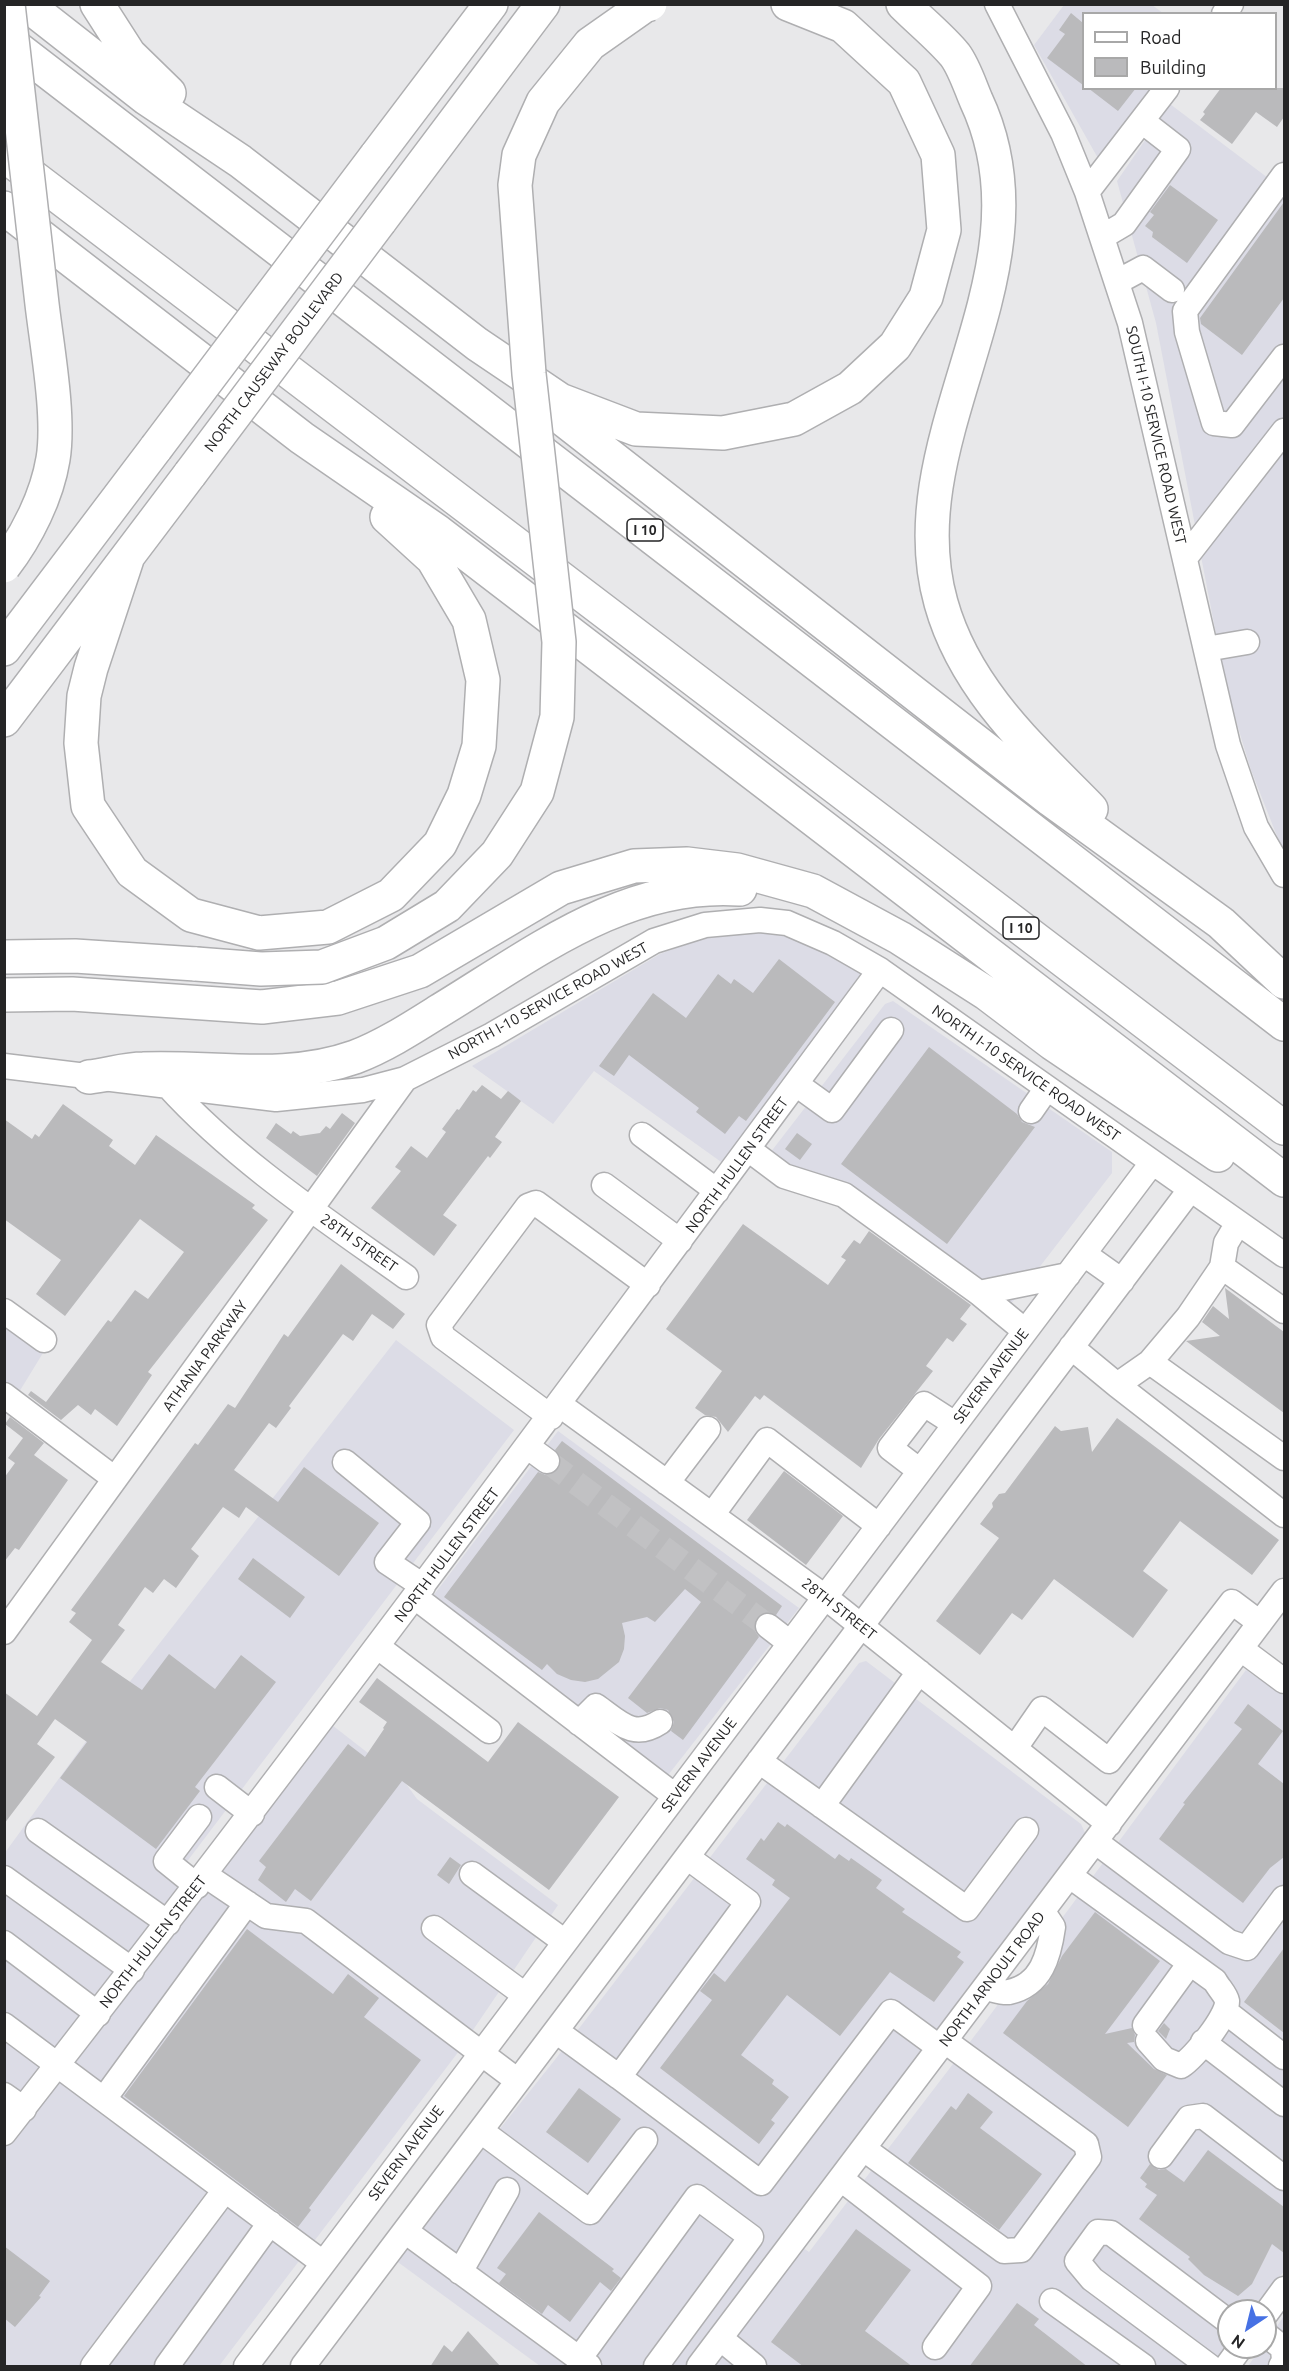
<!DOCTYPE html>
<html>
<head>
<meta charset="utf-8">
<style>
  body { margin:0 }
  #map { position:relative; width:1289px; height:2371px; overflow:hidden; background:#e8e8ea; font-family:Ubuntu,sans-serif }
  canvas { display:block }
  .frame { position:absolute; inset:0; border:6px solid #252526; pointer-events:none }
  .legend { position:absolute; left:1082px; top:12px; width:195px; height:78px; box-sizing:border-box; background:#fff; border:2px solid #a8a8a8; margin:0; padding:8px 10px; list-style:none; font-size:18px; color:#252526 }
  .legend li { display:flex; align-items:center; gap:12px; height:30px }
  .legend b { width:30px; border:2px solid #a8a8a8 }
  .north { position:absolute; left:1217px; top:2299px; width:60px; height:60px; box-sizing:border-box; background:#fff; border:2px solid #a8a8a8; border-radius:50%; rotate:215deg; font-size:16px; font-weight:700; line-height:24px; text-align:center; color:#252526 }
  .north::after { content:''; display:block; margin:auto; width:21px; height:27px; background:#4671e4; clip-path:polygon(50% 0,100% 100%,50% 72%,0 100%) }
</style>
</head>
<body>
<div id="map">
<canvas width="1289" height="2371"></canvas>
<div class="frame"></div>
<ul class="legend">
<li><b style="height:8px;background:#fff"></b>Road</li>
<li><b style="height:16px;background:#bababc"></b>Building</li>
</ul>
<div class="north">N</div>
</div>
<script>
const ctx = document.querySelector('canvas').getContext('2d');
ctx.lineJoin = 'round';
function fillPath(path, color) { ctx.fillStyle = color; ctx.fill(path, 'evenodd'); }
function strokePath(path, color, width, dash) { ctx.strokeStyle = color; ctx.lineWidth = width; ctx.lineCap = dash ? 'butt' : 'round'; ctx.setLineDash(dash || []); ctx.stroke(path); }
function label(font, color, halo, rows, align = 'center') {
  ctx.font = font + ' Ubuntu,sans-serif'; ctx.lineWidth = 4.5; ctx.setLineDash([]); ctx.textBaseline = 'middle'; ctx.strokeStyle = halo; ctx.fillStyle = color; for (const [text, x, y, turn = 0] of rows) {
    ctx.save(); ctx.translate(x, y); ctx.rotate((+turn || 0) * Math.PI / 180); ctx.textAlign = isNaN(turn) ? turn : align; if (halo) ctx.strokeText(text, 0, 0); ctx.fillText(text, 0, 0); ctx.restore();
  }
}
fillPath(new Path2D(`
  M1064 5H1152L1163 13 1084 14V88L1153 89 1099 160 1034 45Z
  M1170 104 1268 178 1284 158V854L1251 770 1227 691 1156 323 1117 181Z
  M761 933 793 937 823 947 862 971 861 978 724 1164 594 1071 553 1124 472 1066 660 954 694 941 725 934Z
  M893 1001 1112 1152V1173L1008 1308 770 1153 885 1004Z
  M5 1325 43 1353 5 1415Z
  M396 1340 514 1430 173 1880 218 1898 279 1912 220 1870 332 1725 404 1781 417 1799 558 1905 456 2055 219 2366H5L4 1854 124 1689Z
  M558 1431 799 1608 665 1779 430 1600Z
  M866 1661 1081 1824 1086 1835 782 2233 809 2252 979 2030 1246 1670 1284 1696V2271L1254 2311H1229V2344L1212 2366H540L395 2260 554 2061 859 1663Z
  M1284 2316V2366H1248L1262 2347H1265V2343Z`), '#dcdce6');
fillPath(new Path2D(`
  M1071 13 1083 23V85L1047 58 1065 34 1059 30Z
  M1088 88H1136L1118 111Z
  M1221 88H1284V117L1277 127 1256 112 1232 144 1200 120 1205 114 1203 112Z
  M1170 185 1218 220 1187 263 1152 237 1153 232 1145 226 1154 215 1150 212Z
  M1284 202V298L1242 355 1201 324 1200 318Z
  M779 959 835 1002 746 1121 739 1116 725 1134 696 1112 699 1108 629 1055 614 1076 599 1066 653 993 686 1018 718 974 731 984 734 979 753 993Z
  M929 1047 1017 1114 1022 1122 1035 1127 947 1244 841 1164Z
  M482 1085 501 1099 508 1091 521 1101 495 1137 502 1142 490 1158 488 1156 443 1215 457 1225 434 1256 371 1208 401 1171 395 1167 411 1146 427 1158 446 1132 442 1129 457 1109 459 1110 473 1090 476 1092Z
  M63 1104 113 1140 109 1146 135 1165 156 1135 255 1205 252 1208 268 1220 148 1372 152 1375 117 1426 95 1409 91 1415 78 1405 61 1420 28 1395 31 1391 46 1402 108 1320 111 1322 135 1290 148 1299 184 1252 140 1219 65 1316 36 1294 61 1260 4 1219V1119L32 1139 35 1134 39 1137Z
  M342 1113 355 1123 317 1176 266 1138 276 1123 291 1134 293 1131 300 1136 320 1133 326 1126 330 1129Z
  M797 1133 812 1144 800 1160 785 1149Z
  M743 1224 828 1285 846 1260 841 1257 854 1240 860 1244 869 1231 971 1305 960 1319 967 1324 953 1342 947 1338 926 1366 933 1371 879 1439 861 1468 764 1395 760 1400 755 1396 728 1432 716 1417 705 1415 695 1408 722 1371 666 1329Z
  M341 1264 405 1314 393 1329 372 1314 353 1341 343 1334 289 1406 291 1408 276 1428 269 1423 234 1470 278 1502 304 1467 379 1523 339 1576 246 1507 239 1518 223 1507 191 1549 199 1556 176 1588 164 1579 153 1593 145 1587 118 1625 125 1630 101 1662 142 1690 169 1654 215 1689 241 1655 276 1682 195 1787 200 1791 156 1849 60 1778 87 1742 55 1719 37 1744 55 1757 4 1824V1692L37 1716 92 1640 69 1622 76 1613 71 1610 195 1443 198 1445 228 1404 235 1408 284 1334 288 1337Z
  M1225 1288 1284 1332V1413L1186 1341 1220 1336 1202 1322 1213 1306 1229 1319Z
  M10 1417 44 1443 34 1455 68 1480 19 1550 15 1548 4 1562V1478L15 1463 8 1458 23 1438 5 1424Z
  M1117 1418 1279 1540 1252 1575 1180 1521 1143 1571 1168 1590 1133 1638 1054 1579 1022 1620 1012 1613 980 1655 936 1621 999 1538 980 1524 993 1507 992 1503 999 1494 1005 1493 1055 1426 1061 1431 1088 1427 1092 1452Z
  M562 1441 782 1606 776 1615 763 1613 756 1618 755 1631 759 1637 683 1740 671 1731 674 1722 668 1710 660 1708 647 1713 628 1698 701 1602 685 1589 655 1622 647 1617 622 1623 625 1636 624 1649 619 1662 598 1679 585 1682 571 1680 557 1674 547 1664 542 1670 444 1597 538 1472 546 1475 558 1470 561 1462 555 1450Z
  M784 1471 843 1516 806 1565 747 1520Z
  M253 1558 305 1597 290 1618 238 1579Z
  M377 1678 488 1762 518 1722 619 1797 549 1890 402 1781 311 1901 295 1889 286 1902 258 1880 266 1867 259 1861 348 1744 365 1757 384 1729 383 1728 387 1722 359 1702Z
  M1248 1704 1283 1731 1258 1764 1284 1784V1857L1270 1868 1243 1903 1159 1839 1185 1804 1183 1803 1242 1729 1234 1723Z
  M778 1822 785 1827 787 1824 835 1859 839 1854 849 1861 851 1858 882 1880 876 1888 905 1909 902 1912 961 1952 957 1957 964 1962 934 2002 890 1972 840 2036 787 1995 741 2055 774 2080 772 2084 789 2097 771 2120 775 2123 759 2144 660 2068 712 2000 700 1991 714 1973 725 1982 790 1898 772 1885 775 1880 746 1859 761 1838 764 1841Z
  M450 1857 461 1865 449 1884 437 1875Z
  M1095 1912 1160 1961 1105 2034 1132 2028 1135 2035 1134 2042 1127 2043 1154 2069 1167 2075 1128 2127 1003 2033 1027 2001 1048 1984 1062 1956Z
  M247 1929 333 1994 348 1974 379 1998 364 2017 421 2060 309 2208 311 2210 298 2227 124 2096Z
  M1284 1948V2033L1244 2002Z
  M1164 2023 1170 2029 1166 2039 1158 2031Z
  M579 2088 621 2119 588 2163 546 2132Z
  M968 2093 993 2112 980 2128 1042 2174 999 2230 908 2163 951 2106 956 2110Z
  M1208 2150 1284 2207V2253L1272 2244 1252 2284 1238 2296 1204 2275 1188 2259 1190 2257 1139 2219 1157 2195 1145 2187 1147 2184 1140 2178 1150 2164 1159 2170 1166 2169 1184 2182Z
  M539 2212 614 2269 612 2271 621 2278 611 2291 600 2282 570 2322 548 2305 542 2314 499 2283 506 2274 497 2268Z
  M856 2229 911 2270 865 2331 913 2367H804L771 2342Z
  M4 2246 50 2281 39 2296 41 2297 15 2327 4 2318Z
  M1017 2303 1039 2319 1034 2325 1088 2367H969Z
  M468 2331 501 2367H430L444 2345 452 2352Z`), '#bababc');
strokePath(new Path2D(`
  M547 1461 768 1626`), '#c1c1c3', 24, [24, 12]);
const minor = new Path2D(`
  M997 4 1063 133 1087 192 1130 323 1228 745 1256 827 1284 875
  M1224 14 1231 4
  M1284 175 1185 311 1187 332 1214 423 1232 425 1284 357
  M1087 192 1167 88
  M1102 237 1124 224 1178 149 1142 121
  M1117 282 1143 268 1172 290
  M1185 558 1284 431
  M1206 649 1247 642
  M4 1066 276 1099 363 1090 405 1079 492 1035 654 941 705 925 760 920 787 923 833 943 880 970 1284 1255
  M796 1084 832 1110 891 1030
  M167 1085C235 1160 323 1218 406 1277
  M1031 1111 1047 1088
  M642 1135 717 1191
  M748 1149 784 1176 844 1195 979 1293 1025 1331
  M604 1185 680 1241
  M1238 1223 1226 1243 1222 1267 1284 1311
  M1084 1254 1122 1281
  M1222 1267 1188 1317 1150 1362 1284 1458
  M979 1293 1068 1275
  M4 1311 44 1340
  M1071 1347 1117 1385 1150 1362
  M1117 1385 1284 1515
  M4 1395 115 1479
  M560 1405 825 1597 1109 1824
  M551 1417 443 1337 439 1325 528 1206 536 1203 648 1285
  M528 1447 547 1461
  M345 1462 418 1522 387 1562 423 1586
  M920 1471 890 1448 924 1404 955 1424
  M667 1483 708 1429
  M712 1515 767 1440 879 1526
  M415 1597 675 1796
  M768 1626 790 1643
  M4 1632 405 1079
  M378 1647 489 1731
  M1241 1649 1284 1681
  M579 1723 596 1706C619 1722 633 1740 660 1722
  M1015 1748 1042 1709 1109 1761 1232 1602 1260 1623
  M759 1761 967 1909 1026 1830
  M217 1787 252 1814
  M822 1806 919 1672
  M38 1831 168 1923
  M1096 1842 1229 1942 1247 1948 1284 1898
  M472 1874 565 1942
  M205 1875 266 1916 306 1921 518 2081
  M1070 1876 1215 1981C1218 1987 1226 1995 1227 2001 1228 2017 1194 2057 1181 2066L1164 2059 1148 2041
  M4 1878 132 1970
  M197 1886 166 1861 199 1817
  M434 1928 525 1995
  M4 1943 98 2014
  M986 1988C992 1989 1002 1993 1009 1992 1042 1985 1049 1955 1053 1927L1043 1912
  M1226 2012 1284 2057
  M4 2025 323 2263
  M1145 2025 1190 1963
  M556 2031 619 2077 748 1902 687 1857
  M1203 2042 1284 2104
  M619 2077 761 2183 891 2012 940 2048
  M4 2095 24 2109
  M104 2099 247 1903
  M481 2131 590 2212 645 2140
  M4 2133C303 1751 591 1360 880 970
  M864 2149 1004 2251 1021 2250 1089 2157 1086 2144 945 2041
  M1161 2156 1189 2118 1203 2116 1284 2178
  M841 2179 979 2286 935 2347
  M405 2231 589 2366
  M460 2272 507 2190
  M1052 2301 1143 2366
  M1265 2315 1284 2289
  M1265 2334 1283 2348 1284 2361 1281 2366
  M720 2338 754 2366
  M579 2359 697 2197 751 2237 656 2366
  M93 2366 225 2190
  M167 2366 270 2223
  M246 2366 1152 1163
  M303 2366 1190 1190
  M699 2366 1284 1591
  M1209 2366 1092 2279 1077 2261 1098 2232 1111 2233 1229 2322
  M1227 2366 1241 2347`);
const highway = new Path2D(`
  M26 4 146 98 240 161 477 344 560 400 636 429 723 433 794 419 850 388 895 346 926 297 944 230 938 155 904 82 843 26 788 4
  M97 4 129 54 169 93
  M903 4C920 21 940 37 955 55 964 67 970 86 976 100 1057 272 893 434 941 603 965 689 1031 748 1091 809
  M4 38 1284 1024
  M4 155 1284 1128
  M376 156 491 4
  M4 208 302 438 437 531 1284 1180
  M380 221 543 4
  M541 402 1051 800 1221 923 1284 982
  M127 559 91 668 84 696 81 743 88 806 132 872 191 915 259 933 328 927 391 895 440 844 464 795 479 746 483 680 469 620 433 559 387 517
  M4 649 156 448
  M4 720 190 474
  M4 957 75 956 196 964
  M4 995 72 994 262 1007 338 998 420 971 561 888 634 866 687 864 737 870 813 891 900 938 986 993 1052 1043 1218 1155
  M89 1077C107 1075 125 1069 143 1069 215 1066 285 1082 355 1057 384 1046 412 1028 439 1011 533 954 625 881 740 889`);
strokePath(minor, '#afafb1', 27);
strokePath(highway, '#afafb1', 36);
strokePath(minor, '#fff', 24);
strokePath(highway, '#fff', 33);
const highwayBridge = new Path2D(`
  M156 448 376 156
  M190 474 380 221
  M4 566C27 536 47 496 53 459 60 417 47 347 42 304 31 204 19 104 8 4
  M196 964 261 969 322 967 386 943 447 906 497 854 537 792 557 717 559 642 529 374 515 185 519 155 543 102 590 44 644 6 650 4`);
strokePath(highwayBridge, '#afafb1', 36, []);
strokePath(highwayBridge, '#fff', 33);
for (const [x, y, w] of [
  [645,530,36],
  [1021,928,36]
]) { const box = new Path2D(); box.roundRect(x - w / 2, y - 11, w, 22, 4.5); ctx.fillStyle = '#fff'; ctx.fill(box); strokePath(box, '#252526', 1.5); }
label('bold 14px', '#252526', null, [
  ["I 10",645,530],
  ["I 10",1021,928]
]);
label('15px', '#252526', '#fff', [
  ["NORTH CAUSEWAY BOULEVARD",274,362,-53],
  ["SOUTH I-10 SERVICE ROAD WEST",1156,435,77],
  ["NORTH I-10 SERVICE ROAD WEST",548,1001,-29],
  ["NORTH I-10 SERVICE ROAD WEST",1026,1073,35],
  ["NORTH HULLEN STREET",737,1165,-54],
  ["28TH STREET",359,1243,35],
  ["ATHANIA PARKWAY",205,1356,-54],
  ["SEVERN AVENUE",991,1376,-53],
  ["NORTH HULLEN STREET",447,1555,-53],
  ["28TH STREET",839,1609,38],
  ["SEVERN AVENUE",699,1765,-53],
  ["NORTH HULLEN STREET",153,1942,-52],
  ["NORTH ARNOULT ROAD",992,1979,-53],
  ["SEVERN AVENUE",406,2153,-53]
]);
</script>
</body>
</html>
